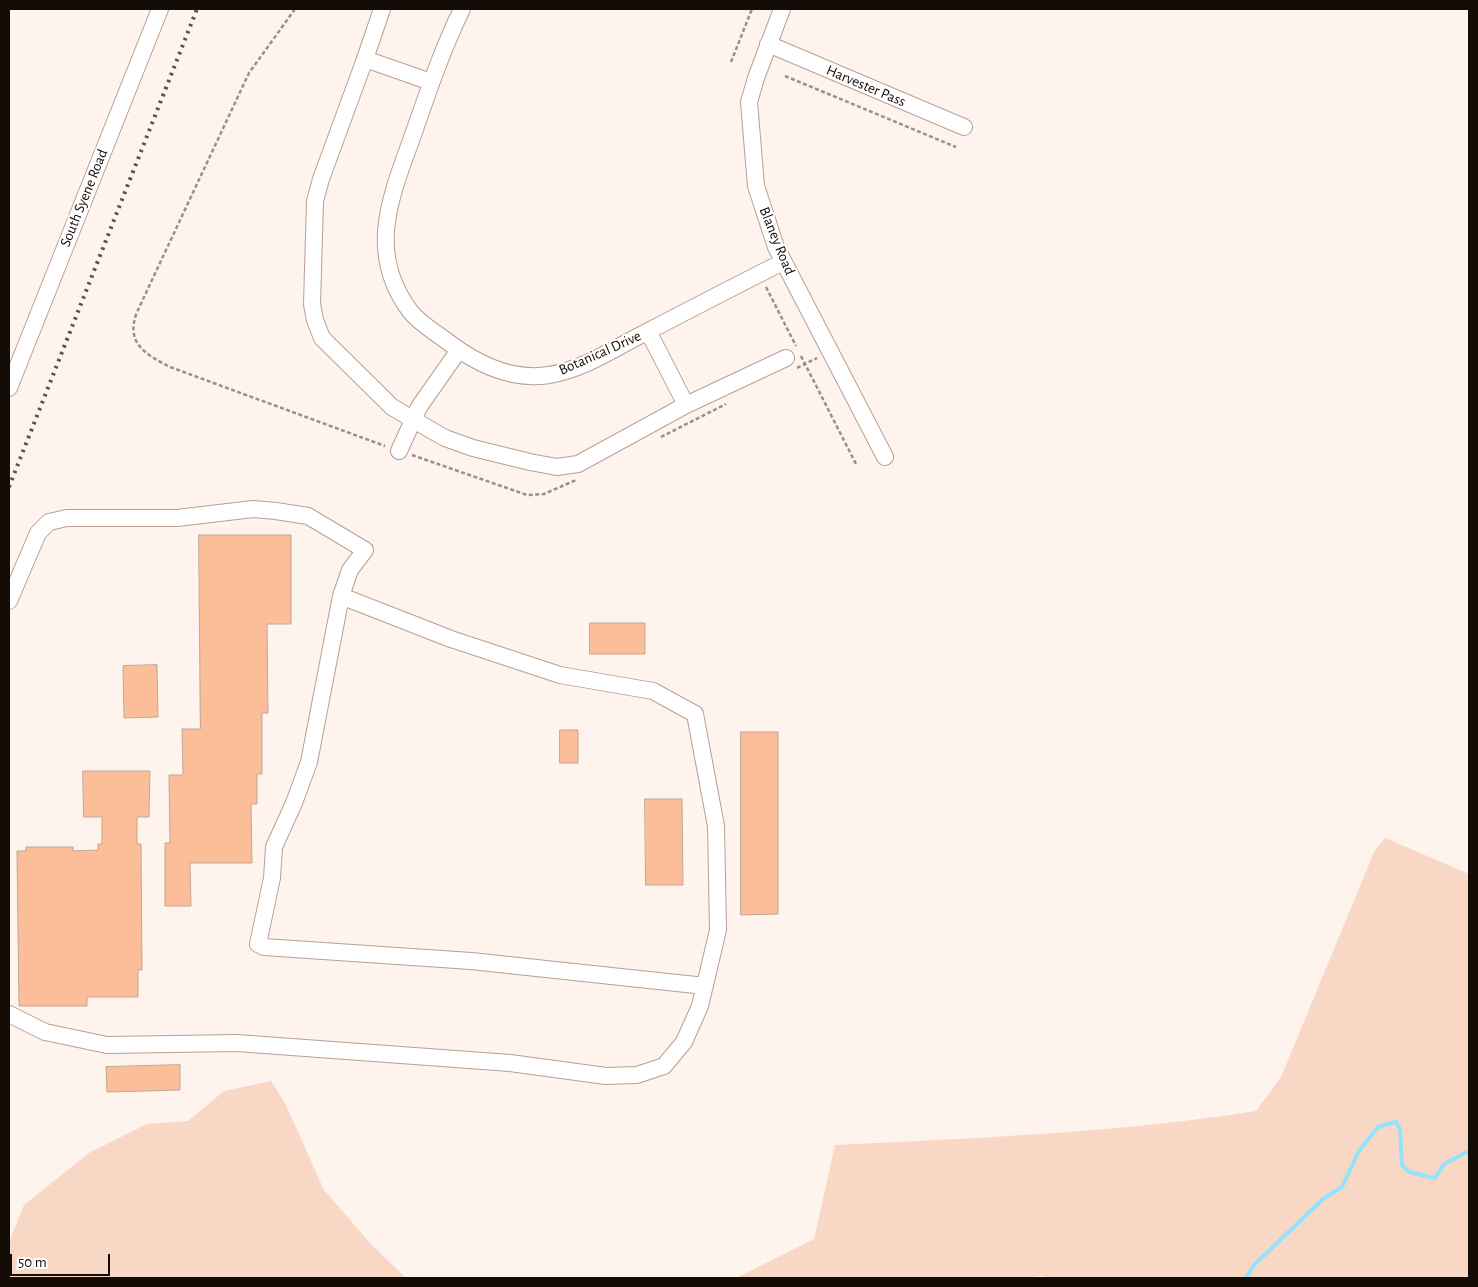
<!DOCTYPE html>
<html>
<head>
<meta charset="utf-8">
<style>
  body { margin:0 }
  #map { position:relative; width:1478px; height:1287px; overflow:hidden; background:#fef3ed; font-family:"Alegreya Sans",sans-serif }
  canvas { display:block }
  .frame { position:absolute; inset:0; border:10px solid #140c07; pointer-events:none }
  .scale { position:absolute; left:10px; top:1254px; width:100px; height:22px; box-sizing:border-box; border:2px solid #140c07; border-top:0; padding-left:6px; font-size:15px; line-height:18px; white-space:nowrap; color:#140c07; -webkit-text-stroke:4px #fff; paint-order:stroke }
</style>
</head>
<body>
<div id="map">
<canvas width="1478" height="1287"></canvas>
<div class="frame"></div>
<div class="scale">50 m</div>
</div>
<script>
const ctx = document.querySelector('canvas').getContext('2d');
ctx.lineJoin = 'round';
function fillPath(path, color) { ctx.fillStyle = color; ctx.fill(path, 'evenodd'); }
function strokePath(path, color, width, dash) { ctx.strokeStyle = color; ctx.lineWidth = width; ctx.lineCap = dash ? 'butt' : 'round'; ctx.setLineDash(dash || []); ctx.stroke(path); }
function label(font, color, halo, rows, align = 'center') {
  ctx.font = font + ' "Alegreya Sans",sans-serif'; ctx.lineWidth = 4; ctx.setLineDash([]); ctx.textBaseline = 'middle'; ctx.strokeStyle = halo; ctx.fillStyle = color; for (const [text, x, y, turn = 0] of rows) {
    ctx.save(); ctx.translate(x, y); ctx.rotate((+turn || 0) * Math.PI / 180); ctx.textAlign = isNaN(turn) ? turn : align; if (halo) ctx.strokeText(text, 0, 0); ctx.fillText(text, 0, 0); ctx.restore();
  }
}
fillPath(new Path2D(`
  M1385 838 1469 874V1278H1050L1040 1276 1032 1278H736L814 1239 835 1145C976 1138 1117 1133 1256 1111L1281 1077 1375 850Z
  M271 1081 285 1103 324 1190 370 1243 406 1278H9V1242L24 1205 89 1153 147 1124 188 1121 224 1091Z`), '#f8d8c5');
strokePath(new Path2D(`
  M1246 1278 1254 1265 1323 1199 1342 1187 1359 1151 1378 1127 1396 1122 1400 1129 1402 1165 1409 1172 1435 1178 1444 1164 1469 1151`), '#92e3fe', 4);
const building = new Path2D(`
  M199 535H291V624H267L268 713H262V774H257V804H251L252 863H190L191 906H165V843H170L169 775H183L182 729H200Z
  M590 623H645V654H590Z
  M157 665 158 717 124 718 123 666Z
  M560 730H578V763H560Z
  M741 732H778V914L741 915Z
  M83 771H150L149 817H137V844H141L142 970H138V997H87V1006H19L17 851H26V847H73V851L98 850V844H102V817H84Z
  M645 799H682L683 885H646Z
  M180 1065V1090L107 1092 106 1067Z`);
fillPath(building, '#fcbd99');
strokePath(building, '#c0a698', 1);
const minor = new Path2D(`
  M382 9 365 59 431 82
  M462 9C442 50 428 92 413 135 391 196 366 252 410 311 420 324 435 332 448 342 477 364 512 381 549 375 581 370 610 351 639 336 687 311 735 286 783 262
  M782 9 756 78 749 102 756 186 776 247 885 457
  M768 44 964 127
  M365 59 321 179 315 201 312 304 315 320 322 338 392 407 424 426 445 438 473 448 530 462 557 467 578 464 686 405 648 331
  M9 388 160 9
  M686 405 786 358
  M399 451 419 407 459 350
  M9 601 38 533 49 522 67 518H177L253 509 276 511 308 516 365 550 350 570 341 596 309 762 294 803 274 847 272 878 258 944 264 947 471 961 705 986
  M9 1014 45 1032 107 1045 237 1043 510 1063 606 1076 637 1075 664 1066 684 1042 700 1006 718 930 716 826 695 714 653 691 560 675 451 639 341 596`);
strokePath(minor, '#b9a092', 18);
strokePath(new Path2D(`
  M295 9 249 73 137 312C125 343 145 354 170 367L385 446
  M731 62 752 9
  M785 76 956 147
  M766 287 796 346
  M801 356 857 466
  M797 368 817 358
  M661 437 726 404
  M412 455 527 495 544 494 576 480`), '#99908a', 2.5, [4, 2.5]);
strokePath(minor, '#fff', 16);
strokePath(new Path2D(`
  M9 487 197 9`), '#5a514c', 4, [2.5, 5]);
label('15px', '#140c07', '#fff', [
  ["Harvester Pass",866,86,23],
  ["South Syene Road",84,198,-68],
  ["Blaney Road",777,241,68],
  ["Botanical Drive",600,353,-24]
]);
</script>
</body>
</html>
